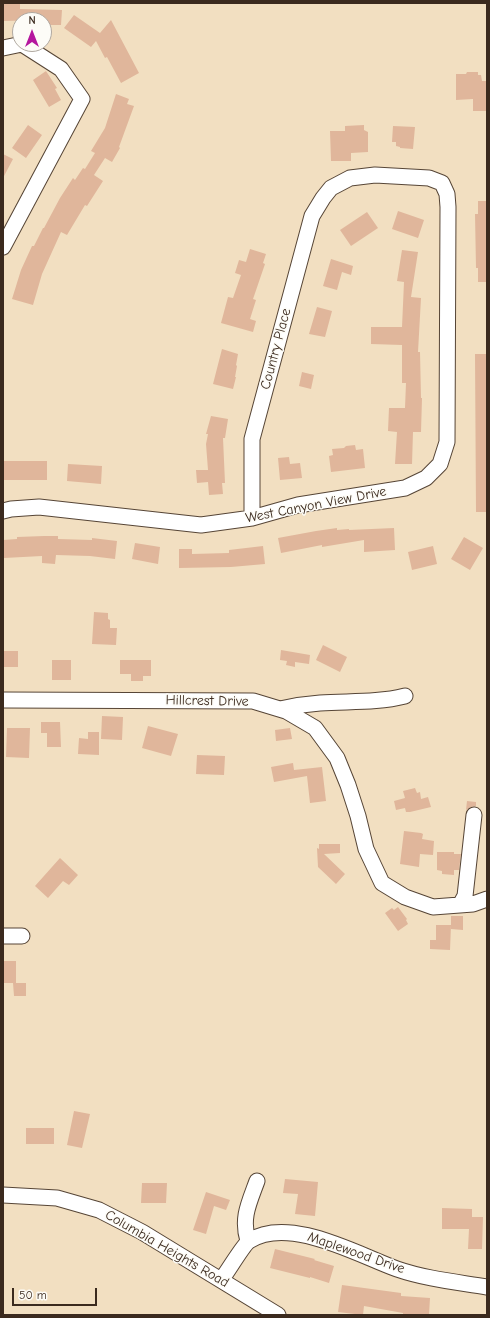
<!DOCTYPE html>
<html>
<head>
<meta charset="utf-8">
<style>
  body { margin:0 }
  #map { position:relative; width:490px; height:1318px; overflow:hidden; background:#f2dfc1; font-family:"Comic Neue",sans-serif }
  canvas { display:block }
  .frame { position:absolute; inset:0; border:4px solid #3b2a1e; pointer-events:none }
  .north { position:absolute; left:12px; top:12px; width:40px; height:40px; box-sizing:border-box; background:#fdfcf7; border:1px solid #afa8a0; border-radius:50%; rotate:0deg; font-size:11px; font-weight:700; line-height:16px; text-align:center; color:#3b2a1e }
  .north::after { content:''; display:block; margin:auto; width:14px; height:18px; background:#b5179e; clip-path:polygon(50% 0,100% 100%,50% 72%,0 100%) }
  .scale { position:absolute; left:12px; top:1288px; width:85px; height:18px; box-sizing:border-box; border:2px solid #3b2a1e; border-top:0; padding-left:5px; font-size:12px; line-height:14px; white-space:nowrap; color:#3b2a1e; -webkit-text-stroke:3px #fdfcf7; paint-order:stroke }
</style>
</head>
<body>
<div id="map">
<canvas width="490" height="1318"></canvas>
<div class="frame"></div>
<div class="north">N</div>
<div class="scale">50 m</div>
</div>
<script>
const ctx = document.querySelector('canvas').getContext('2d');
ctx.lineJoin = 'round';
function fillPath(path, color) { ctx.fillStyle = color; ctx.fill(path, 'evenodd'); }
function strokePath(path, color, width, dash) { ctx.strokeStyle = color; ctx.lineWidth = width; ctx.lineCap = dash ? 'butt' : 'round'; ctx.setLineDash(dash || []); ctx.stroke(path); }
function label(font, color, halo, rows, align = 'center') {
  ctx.font = font + ' "Comic Neue",sans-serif'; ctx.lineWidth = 3; ctx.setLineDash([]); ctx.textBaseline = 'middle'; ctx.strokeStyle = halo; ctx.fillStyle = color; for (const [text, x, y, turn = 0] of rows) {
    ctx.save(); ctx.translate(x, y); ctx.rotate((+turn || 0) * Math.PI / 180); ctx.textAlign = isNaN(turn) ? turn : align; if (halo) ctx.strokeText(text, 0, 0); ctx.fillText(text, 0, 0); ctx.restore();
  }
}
fillPath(new Path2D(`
  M3 3H20V9L62 10 61 25H44V20L3 21Z
  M74 15 100 33 111 20 139 73 121 83 107 57 105 58 96 41 91 47 64 28Z
  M46 71 57 88 55 89 61 100 49 107 33 80Z
  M467 72H478V75H481L482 81H487V111H473V99L456 100V74H466Z
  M116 94 129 99 127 104 134 106 119 147 120 148 112 162 105 158 94 175 103 181 87 206 85 205 67 235 61 232 42 274 33 305 12 299 21 270 32 246H34L43 228H44L60 198 73 178 75 180 83 168 85 169 95 153 91 151 105 128Z
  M28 125 42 135 26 158 12 148Z
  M364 125V130L368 132V152L351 153V161H331L330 131H345V126Z
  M393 126 415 127 413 149 400 148V147L396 146V142H392Z
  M3 154 13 159 3 178Z
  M478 201H487V282H478V268H476L475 214H478Z
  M398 211 424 220 418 238 392 229Z
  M367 212 378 228 351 246 340 230Z
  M250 249 266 254 263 263 265 264 253 299 256 300 250 319 256 321 253 332 221 323 228 297 233 298 241 275 235 273 239 260 246 262Z
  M402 250 418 252 411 297 421 298 418 352H420L421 398H422L421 432H413L412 464H395L397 432 388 431 389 408H405L406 383H402V345L371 344V327H402L404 282 397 281Z
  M331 259 353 266 351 275 342 272 337 290 323 286Z
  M317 307 332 311 325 337 309 334Z
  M222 349 238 354 236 365 237 366 235 377H236L233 389 213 384Z
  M475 354H487V512H476Z
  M302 372 314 375 311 389 299 386Z
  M211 416 228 419 225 438H223L225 483H222L223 494 209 495 208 482 197 483 196 470H208L206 444 208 434H206Z
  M355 445 356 450 363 449 365 468 331 472 329 456 333 455 332 449 344 448 346 446Z
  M289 457 290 464 300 463 302 478 280 480 278 458Z
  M3 461H47V480H3Z
  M68 464 102 466 101 484 67 481Z
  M337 528V530L349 529V530L394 528 395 550 364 552V540L322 547V545L281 553 278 538 316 531Z
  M44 536H58V539L92 540V538L117 541 115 559 90 556 56 555 55 564 42 563V556L4 558 3 540 17 539V537Z
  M464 537 483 548 470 570 451 559Z
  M135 543 160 547 158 564 132 559Z
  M263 546 265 564 231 567 179 568V549H192V554L229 553V550Z
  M433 546 437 564 412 570 408 552Z
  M94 612 108 613V619L110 620V628H117L116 645 92 644Z
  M323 645 347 657 340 672 316 660Z
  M281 650 310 655 309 664 295 662V667L286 665 287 661 280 660Z
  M3 651H18V667H3Z
  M52 660H71V680H52Z
  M120 660H151V676H143V681H131V674H120Z
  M102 716 123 717 122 740 101 739Z
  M41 722H60L61 747H47V733H41Z
  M148 726 178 734 171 756 142 748Z
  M7 728H30L29 758 6 757Z
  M290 728 292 739 276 741 275 730Z
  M88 732H99V755L78 754 79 738 88 739Z
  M197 755 225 756 224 775 196 774Z
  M293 763 294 770 322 767 326 801 310 803 307 776 274 782 271 767Z
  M415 788 417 793 420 792 421 799 428 797 431 807 410 812H406L405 808 396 810 394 801 405 798 403 791Z
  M467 801 476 802V806L471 807 466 810Z
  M404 831 421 833 423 834 422 839 434 841 433 855 420 854 419 867 400 864Z
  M319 844H340V853L324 854 345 874 336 884 318 867 317 848 319 849Z
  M437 852H454V854H461L459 870H454V875L442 874V871L437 870Z
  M60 858 78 875 69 885 63 881 48 898 35 886Z
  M398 907 407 919 406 920 408 924 398 931 385 913 392 908 394 910Z
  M451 916H463V930L451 929Z
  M436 925H451L450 950 430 949V940H436Z
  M3 961H16V983H3Z
  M13 983H26V996H14Z
  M74 1111 90 1114 82 1148 67 1145Z
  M26 1128H54V1144H26Z
  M285 1179 318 1182 315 1216 295 1214 298 1194 283 1193Z
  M142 1183H167L166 1203H141Z
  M206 1192 230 1200 226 1210 214 1206 206 1234 193 1230Z
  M442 1208 472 1209V1217H483L482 1249H468L469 1229H442Z
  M275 1249 315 1259 314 1260 334 1266 329 1283 310 1277V1278L270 1268Z
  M342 1285 401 1293V1296L430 1298 429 1315H403V1313L364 1306 363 1315 338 1312Z`), '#e0b69b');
const minor = new Path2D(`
  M3 48 22 44 61 69 82 99 3 247
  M3 511 11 509 39 507 201 525 252 518 298 505 405 488 426 478 440 464 447 442 448 207 447 194 442 183 429 178 375 175 350 178 331 188 323 198 312 216 252 439V518
  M3 700 253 701 286 711 315 728 337 758 348 785 358 816 366 849 382 883 405 897 433 907 473 904 487 899
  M280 709C293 706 306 704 320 703 349 701 377 703 405 696
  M460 905 465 896 474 815
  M3 936H22
  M3 1195 57 1198 99 1210 142 1232 278 1315
  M248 1241C241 1218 249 1203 257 1181
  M221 1280C227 1273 243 1245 249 1241 289 1215 358 1255 397 1269 426 1279 457 1282 487 1287`);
strokePath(minor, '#564536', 17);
strokePath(minor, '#fff', 15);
label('14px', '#3b2a1e', '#fdfcf7', [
  ["Country Place",276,349,-75],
  ["West Canyon View Drive",316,505,-11],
  ["Hillcrest Drive",207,701,1],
  ["Columbia Heights Road",167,1249,30],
  ["Maplewood Drive",356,1253,19]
]);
</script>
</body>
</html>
